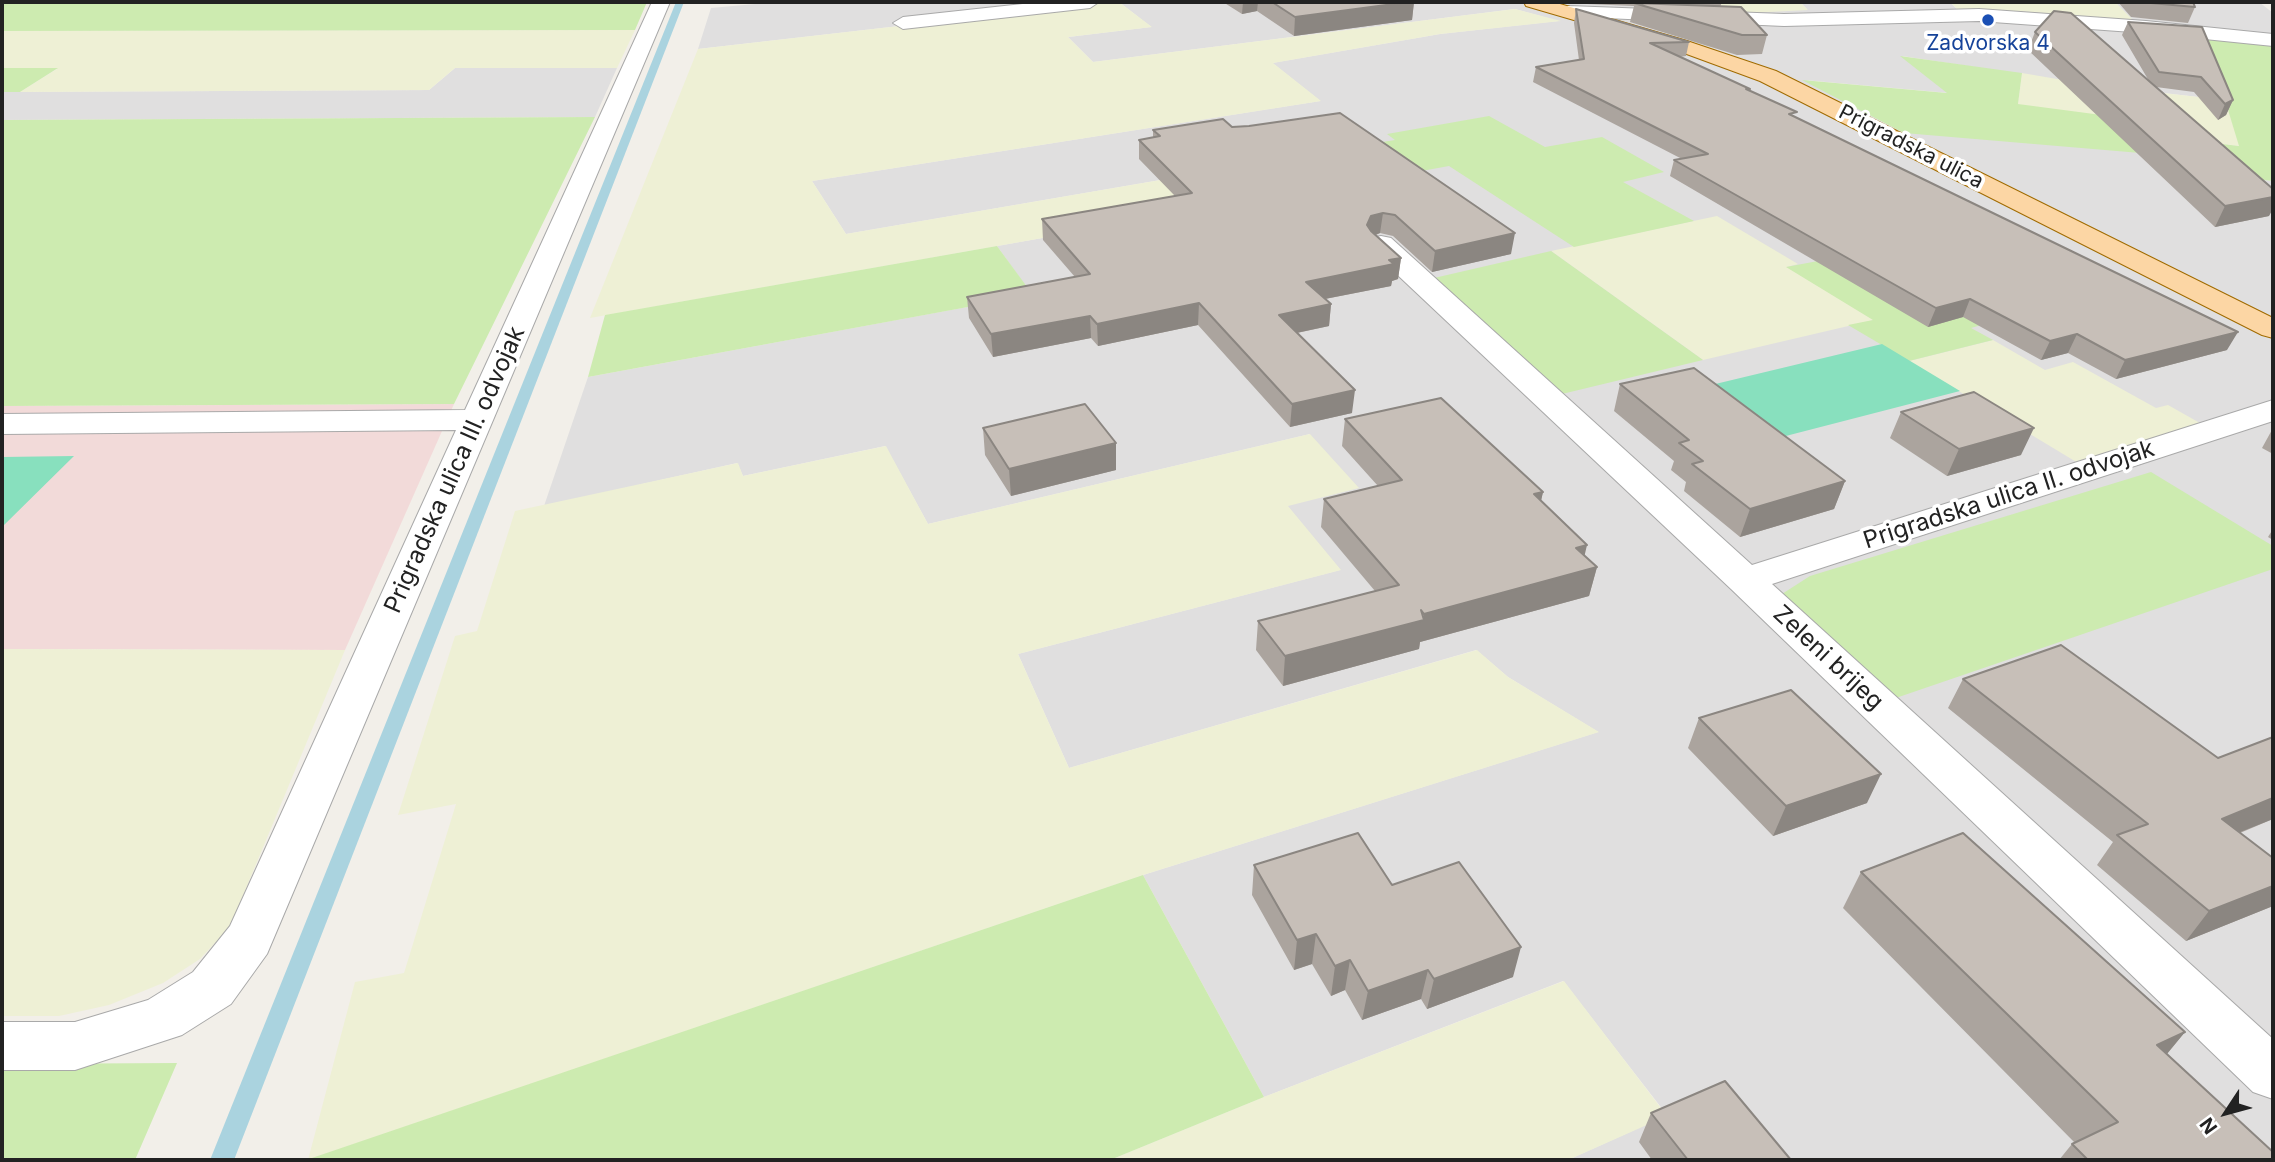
<!DOCTYPE html>
<html>
<head>
<meta charset="utf-8">
<style>
  body { margin:0 }
  #map { position:relative; width:2275px; height:1162px; overflow:hidden; background:#f2efe9; font-family:Inter,sans-serif }
  canvas { display:block }
  .frame { position:absolute; inset:0; border:4px solid #222; pointer-events:none }
  .north { position:absolute; left:2191px; top:1078px; width:70px; height:70px; -webkit-text-stroke:5px #fff; paint-order:stroke; rotate:234deg; font-size:19px; font-weight:700; line-height:28px; text-align:center; color:#222 }
  .north::after { content:''; display:block; margin:auto; width:24px; height:32px; background:#222; clip-path:polygon(50% 0,100% 100%,50% 72%,0 100%) }
</style>
</head>
<body>
<div id="map">
<canvas width="2275" height="1162"></canvas>
<div class="frame"></div>
<div class="north">N</div>
</div>
<script>
const ctx = document.querySelector('canvas').getContext('2d');
ctx.lineJoin = 'round';
function fillPath(path, color) { ctx.fillStyle = color; ctx.fill(path, 'evenodd'); }
function strokePath(path, color, width, dash) { ctx.strokeStyle = color; ctx.lineWidth = width; ctx.lineCap = dash ? 'butt' : 'round'; ctx.setLineDash(dash || []); ctx.stroke(path); }
function label(font, color, halo, rows, align = 'center') {
  ctx.font = font + ' Inter,sans-serif'; ctx.lineWidth = 7; ctx.setLineDash([]); ctx.textBaseline = 'middle'; ctx.strokeStyle = halo; ctx.fillStyle = color; for (const [text, x, y, turn = 0] of rows) {
    ctx.save(); ctx.translate(x, y); ctx.rotate((+turn || 0) * Math.PI / 180); ctx.textAlign = isNaN(turn) ? turn : align; if (halo) ctx.strokeText(text, 0, 0); ctx.fillText(text, 0, 0); ctx.restore();
  }
}
fillPath(new Path2D(`
  M777 2H1110L698 49 711 8Z
  M1119 2H1717L1807 9 1800 2H1950L1957 9 2033 12 2132 20 2115 2H2259L2273 13V46L2195 38 2225 100 2092 85 1902 56 1949 93 1804 80 2223 160 2244 178 2273 181V1160H1568L1667 1115 1563 981 1264 1097 1143 875 1598 732 1508 677 1476 650 1069 768 1018 654 1340 570 1287 506 1310 434 928 524 885 446 743 476 737 463 544 506 588 377 1032 295 997 246 1414 172 1376 143 846 234 812 181 1320 101 1272 63 1440 34 1558 21 1515 9 1093 62 1068 37 1151 27Z
  M455 68H617L595 117 2 120V92L429 90Z`), '#e0dfdf');
fillPath(new Path2D(`
  M454 404 345 650 2 649V406Z`), '#f2dad9');
fillPath(new Path2D(`
  M1110 2H1119L1152 27 1068 37 1093 62 1515 9 1561 21 1440 34 1273 63 1321 101 812 181 846 234 1376 143 1416 172 590 318 698 49Z
  M1717 2H1800L1808 10 1728 14Z
  M1950 2H2115L2133 20 2033 12 1957 9Z
  M635 30 617 68H455L429 90 20 92 57 69 2 68V31Z
  M2022 73 2092 85 2225 100 2240 146 2139 134 2018 104Z
  M1717 216 1798 264 1787 267 1874 320 1703 360 1551 251Z
  M1993 340 2045 370 2073 362 2156 408 2168 405 2207 427 2078 463 1909 361Z
  M1310 434 1359 488 1288 506 1341 570 1018 654 1069 768 1477 650 1508 677 1599 732 1143 875 308 1160 355 982 404 973 456 804 398 815 455 636 477 631 515 511 738 463 743 476 886 446 928 524Z
  M2 649 345 650 230 927 200 959 163 983 109 1005 59 1016H2Z
  M1564 981 1667 1116 1568 1160H1110L1264 1097Z`), '#eef0d5');
fillPath(new Path2D(`
  M2 2H647L635 30 2 31Z
  M2194 38 2273 46V181L2244 178 2223 160 1904 133 1802 80 1947 93 1900 56 2022 73 2018 104 2132 119 2139 134 2239 146 2225 100Z
  M2 68H58L20 92H2Z
  M1489 116 1545 147 1602 137 1664 172 1623 182 1694 221 1574 247 1449 166 1416 172 1376 143 1395 140 1387 134Z
  M595 117 454 404 2 406V120Z
  M997 246 1033 295 588 377 605 315Z
  M1551 251 1703 360 1562 394 1434 278Z
  M1866 252 2009 317 1971 328 1993 340 1909 361 1848 325 1873 320 1786 267Z
  M2151 472 2273 546V569L1890 700 1782 594 1810 576Z
  M1143 875 1264 1097 1110 1160H306Z
  M177 1063 135 1160H2V1064Z`), '#cdebb0');
fillPath(new Path2D(`
  M1882 344 1960 391 1778 438 1707 386Z
  M74 456 2 527V457Z`), '#88e0be');
fillPath(new Path2D(`
  M676 2H684L234 1160H210Z`), '#aad3df');
const minor = new Path2D(`
  M652 2H670L267 954 231 1004 182 1035 75 1070H2V1022H75L148 1000 193 972 230 926 456 430 2 434V414L465 410Z
  M1041 2H1099L1090 8 903 29 893 23 903 17Z
  M1568 6 1784 14 1979 9 2146 21 2273 34V46L2146 33 1979 21 1784 26 1561 16 1558 12Z
  M1381 236 1391 238 1752 565 2273 400V421L1772 584 2273 1039V1099L2253 1092 1731 589 1371 250 1367 244 1371 238Z`);
const major = new Path2D(`
  M1524 2H1553L1687 41 1776 71 2273 318V338L2262 335 1760 81 1673 49 1526 6Z`);
strokePath(minor, '#a9a9a9', 2);
strokePath(major, '#a06b00', 2);
fillPath(minor, '#fff');
fillPath(major, '#fcd6a4');
fillPath(new Path2D(`
  M1223 2H1414L1412 20 1294 36 1257 11 1242 14Z
  M1585 2H1722L1720 7 1767 35 1762 54 1737 55 1630 22 1634 6 1587 4Z
  M2118 2H2193L2195 7 2188 23 2131 17Z
  M1576 9 1689 42 1686 56 1679 57 1749 91 1796 117 2227 350 2116 379 2068 353 2041 360 1963 317 1928 327 1670 176 1674 160 1682 159 1533 82 1536 67 1579 60 1574 23Z
  M2128 22 2233 100 2226 115 2218 120 2194 92 2156 87 2269 216 2215 227 2028 50 2035 32 2149 81 2122 35Z
  M1232 127 1511 254 1432 272 1393 236 1380 233 1376 235 1401 258 1398 279 1392 281 1391 286 1325 299 1331 304 1329 326 1297 333 1352 413 1290 427 1198 325 1098 346 1091 338 993 357 969 318 967 297 1075 277 1043 240 1042 219 1175 196 1139 159V140L1153 137V130Z
  M1620 384 1845 481 1834 509 1740 537 1684 491 1686 482 1671 470 1674 461 1614 411Z
  M1901 412 2021 455 1947 476 1890 438Z
  M1345 419 1543 492 1541 500 1585 556 1597 567 1589 596 1420 642 1419 649 1283 686 1256 650 1258 621 1375 591 1321 527 1324 499 1378 486 1342 446Z
  M983 428 1116 443V470L1011 496 985 455Z
  M2273 428V454L2262 448Z
  M2273 529V540L2268 537Z
  M1963 679 2273 819 2240 833 2273 858V906L2186 941 2097 865 2113 842 1948 708Z
  M1699 718 1867 803 1773 836 1688 748Z
  M1254 865 1392 885 1513 977 1427 1009 1421 999 1362 1020 1345 990 1331 996 1312 964 1294 970 1252 895Z
  M1861 872 2185 1032 2167 1054 2273 1160H2059L2072 1144 2075 1143 1843 908Z
  M1651 1113 1791 1160H1652L1639 1142Z`), '#aba49e');
fillPath(new Path2D(`
  M1243 2H1258L1257 11 1242 14Z
  M1409 2H1414L1412 20 1294 36 1295 17Z
  M2233 100 2226 115 2218 120 2225 104Z
  M2273 197V209L2269 216 2215 227 2225 206Z
  M1383 213 1380 233 1369 237 1367 225 1371 216Z
  M1515 233 1511 254 1432 272 1435 251Z
  M1401 258 1398 279 1392 281 1391 286 1304 303 1306 282Z
  M1970 299 1963 317 1928 327 1936 308Z
  M1199 303 1198 325 1098 346 1097 324Z
  M1331 304 1329 326 1277 337 1279 315Z
  M1090 316 1091 338 993 357 991 334Z
  M2238 332 2227 350 2116 379 2125 360Z
  M2077 334 2068 353 2041 360 2050 341Z
  M1355 390 1352 413 1290 427 1292 404Z
  M2034 428 2021 455 1947 476 1959 449Z
  M1116 443V470L1011 496 1009 469Z
  M1845 481 1834 509 1740 537 1750 509Z
  M1543 492 1537 519 1534 494Z
  M1587 545 1581 571 1597 567 1589 596 1420 642 1419 649 1283 686 1285 656 1423 620 1424 614 1576 548Z
  M1881 774 1867 803 1773 836 1786 806Z
  M2273 798V819L2200 848 2222 819Z
  M2273 886V906L2186 941 2209 911Z
  M1316 934 1312 964 1294 970 1297 940Z
  M1521 947 1513 977 1427 1009 1434 979Z
  M1350 960 1345 990 1331 996 1335 966Z
  M1428 970 1421 999 1362 1020 1368 991Z
  M2185 1032 2156 1067 2157 1045Z`), '#8b8681');
const building = new Path2D(`
  M1272 2H1409L1295 17Z
  M2140 2H2193L2195 7Z
  M1634 3 1741 7 1767 35H1742Z
  M1576 9 1689 42 1650 43 1750 89H1746L1797 112 1789 114 2238 332 2125 360 2077 334 2050 341 1970 299 1936 308 1674 160 1708 154 1536 67 1584 59Z
  M2054 11 2071 13 2273 189V197L2225 206 2035 32Z
  M2128 22 2202 27 2233 100 2225 104 2201 77 2159 72Z
  M1340 113 1515 233 1435 251 1395 215 1383 213 1371 216 1367 225 1371 231 1401 258 1389 260 1394 264 1306 282 1331 304 1279 315 1355 390 1292 404 1199 303 1097 324 1090 316 991 334 967 297 1090 274 1042 219 1192 193 1139 140 1160 136 1153 130 1223 119 1232 127 1249 126Z
  M1694 368 1845 481 1750 509 1692 464 1703 461 1679 443 1689 440 1620 384Z
  M1974 392 2034 428 1959 449 1901 412Z
  M1441 398 1543 492 1534 494 1587 545 1576 548 1597 567 1424 614 1421 610 1424 620 1285 656 1258 621 1399 585 1324 499 1402 480 1345 419Z
  M1085 404 1116 443 1009 469 983 428Z
  M2061 645 2218 758 2273 737V798L2222 819 2273 858V886L2209 911 2117 835 2148 824 1963 679Z
  M1791 690 1881 774 1786 806 1699 718Z
  M1358 833 1392 885 1459 862 1521 947 1434 979 1428 970 1368 991 1350 960 1335 966 1316 934 1297 940 1254 865Z
  M1963 833 2185 1032 2157 1045 2273 1152V1160H2088L2072 1144 2118 1122 1861 872Z
  M1725 1081 1791 1160H1688L1651 1113Z`);
fillPath(building, '#c7bfb8');
strokePath(building, '#8b8681', 2);
for (const [x, y, r, color] of [
  [1988,20,7,"#1a4fb4"]
]) { const dot = new Path2D(); dot.arc(x, y, r, 0, 2 * Math.PI); ctx.fillStyle = color; ctx.fill(dot); strokePath(dot, '#fff', 2.5); }
label('21px', '#164399', '#fff', [
  ["Zadvorska 4",1988,44]
]);
label('21px', '#222', '#fff', [
  ["Prigradska ulica",1911,147,27]
]);
label('24px', '#222', '#fff', [
  ["Prigradska ulica III. odvojak",455,470,-66],
  ["Prigradska ulica II. odvojak",2009,495,-18],
  ["Zeleni brijeg",1828,658,43]
]);
</script>
</body>
</html>
